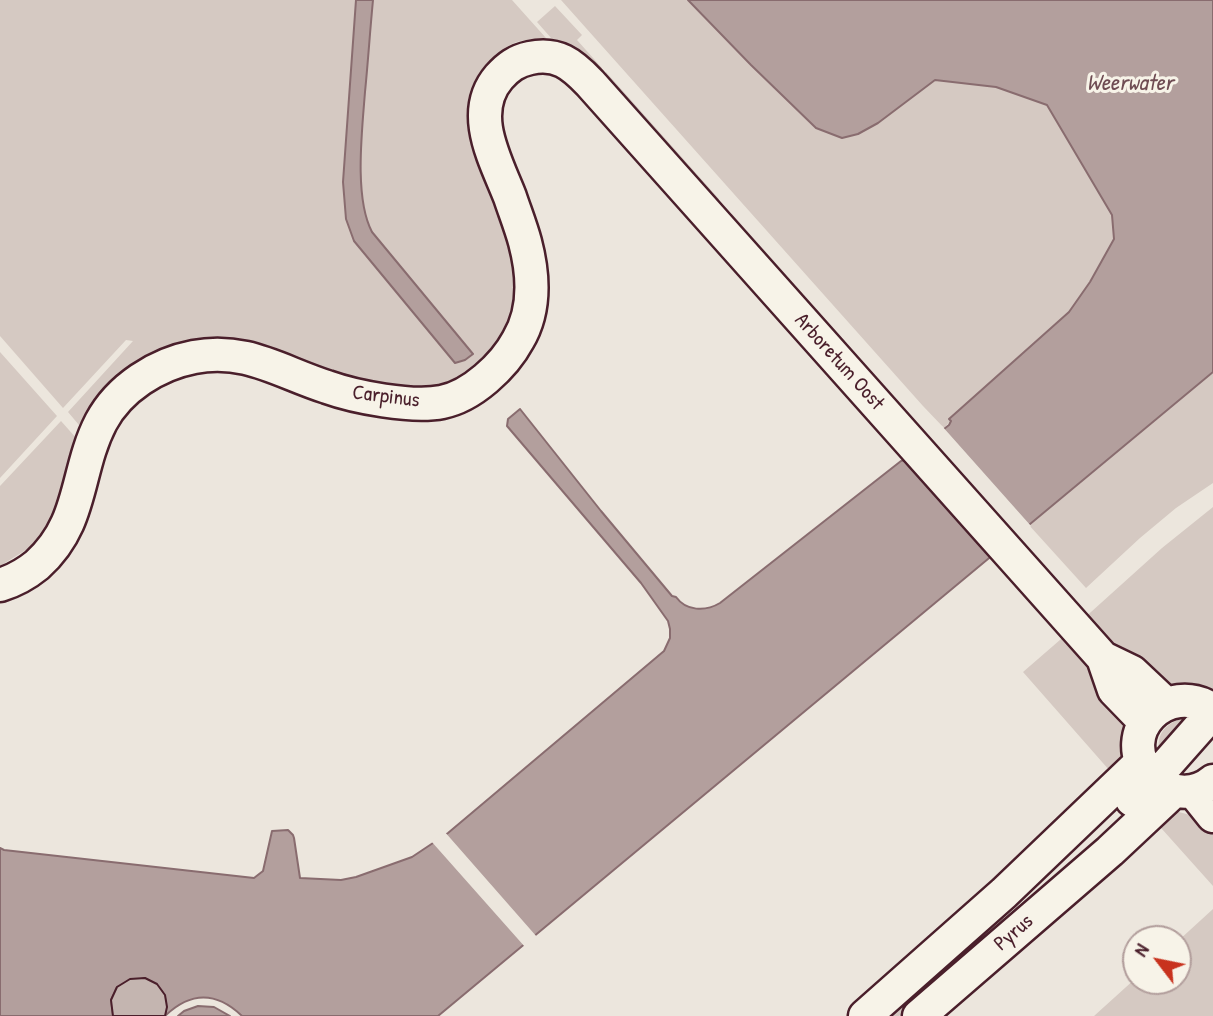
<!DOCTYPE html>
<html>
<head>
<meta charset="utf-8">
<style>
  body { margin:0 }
  #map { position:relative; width:1213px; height:1016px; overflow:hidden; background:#ece6dd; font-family:"Patrick Hand",sans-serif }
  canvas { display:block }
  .north { position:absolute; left:1122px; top:925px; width:70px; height:70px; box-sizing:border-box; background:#f7f3e8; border:2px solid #b29e9c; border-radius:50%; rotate:302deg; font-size:19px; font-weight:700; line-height:28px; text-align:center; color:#4a1f2b }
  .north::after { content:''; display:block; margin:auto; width:24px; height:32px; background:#c8321e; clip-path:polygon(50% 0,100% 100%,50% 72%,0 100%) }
</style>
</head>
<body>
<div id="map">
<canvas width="1213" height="1016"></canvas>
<div class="north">N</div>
</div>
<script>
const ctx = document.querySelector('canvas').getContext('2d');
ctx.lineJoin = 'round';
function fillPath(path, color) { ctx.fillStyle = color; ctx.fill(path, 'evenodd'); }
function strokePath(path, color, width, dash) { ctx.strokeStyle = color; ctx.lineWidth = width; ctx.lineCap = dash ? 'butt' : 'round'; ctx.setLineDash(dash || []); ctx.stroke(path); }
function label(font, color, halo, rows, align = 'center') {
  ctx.font = font + ' "Patrick Hand",sans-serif'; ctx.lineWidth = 6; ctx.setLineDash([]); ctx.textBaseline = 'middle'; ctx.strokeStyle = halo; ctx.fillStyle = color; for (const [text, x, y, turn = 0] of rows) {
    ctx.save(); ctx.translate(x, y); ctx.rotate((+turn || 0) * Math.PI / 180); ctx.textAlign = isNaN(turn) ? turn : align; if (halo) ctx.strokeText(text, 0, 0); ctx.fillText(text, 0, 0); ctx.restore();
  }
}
fillPath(new Path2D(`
  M0 0H356L343 182 344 201 422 294 372 232C353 197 362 132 365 92 368 62 370 31 373 0H512L546 38C535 39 524 39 514 43 485 56 464 87 467 120 469 139 477 157 484 176 489 187 492 200 498 210 501 216 509 220 511 227 522 249 517 301 516 328 493 350 472 377 438 384L432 394 177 354 166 348C149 356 131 364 117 376 101 389 90 408 79 425L68 412 133 341 126 340 63 408 0 336Z
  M561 0H688L751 65 858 134 878 123 935 80 996 87 1047 105 1112 215 1114 239 1087 286 1069 312 950 419 951 420 944 428 923 406Z
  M555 6 582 35 577 40 602 68 594 74 559 47 537 22Z
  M606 72 719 199 712 206 599 79Z
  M732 214 845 341 837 348 725 220Z
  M0 352 57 416 0 478Z
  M1213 372V483L1176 508 1140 538 1086 588 1028 524Z
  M61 421 77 439 57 502 51 519 43 533 29 548 0 566V486Z
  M1213 507V688L1202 691 1166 689 1081 621 1162 548Z
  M1068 633 1127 715 1128 758 1117 779 1023 672Z
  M1181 719H1187L1160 754C1155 737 1164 724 1181 719Z
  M1175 811 1194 816 1213 830V886L1153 819Z
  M1213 909V1016H1094L1136 978V981H1178V941Z
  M999 913 1006 921 899 1016H884Z`), '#d5c9c2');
const water = new Path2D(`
  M356 0H373C370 31 368 62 365 92 362 131 354 198 372 232L473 354 465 360 455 363 354 241 346 219 343 182Z
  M688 0H1213V372L438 1016H242C217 992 191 991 165 1016 169 995 162 987 144 978L117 987 111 1000 113 1016H0V848L4 850 254 878 263 871 272 831 288 830 293 835 294 838 300 878 341 880 356 877 412 857 448 833 664 651 670 638V629L668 621 641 583 507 426 508 419 520 409 601 511 672 596 676 597C686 611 705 612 720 603L901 461 905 460 949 425 951 421 949 419 1069 312 1090 282 1114 239 1112 215 1047 105 996 87 935 80 878 123 858 134 842 138 816 128 751 65Z
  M198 1006 214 1007 230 1016H178L184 1011Z`);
fillPath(water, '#b39f9d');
strokePath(water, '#896c6f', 2);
fillPath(new Path2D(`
  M942 426 1031 526 997 555 922 442Z
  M444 831 537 937 525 947 431 841Z`), '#ece6dd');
const building = new Path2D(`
  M145 978 157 984 165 995 167 1007 165 1016H113L111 1000 117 987 130 979Z`);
fillPath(building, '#c4b5b0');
strokePath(building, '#4a1f2b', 2);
const minor = new Path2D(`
  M0 585C13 581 26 574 37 565 84 523 75 472 101 422 119 388 157 364 194 357 246 347 280 372 327 387 355 397 412 408 442 402 472 396 504 366 518 340 536 310 534 276 525 242 521 227 515 212 510 197 496 161 468 113 499 77 508 67 516 61 530 58 557 52 572 64 590 83L1103 658 1132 672 1166 704
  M1103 658 1114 690 1145 722
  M1213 710C1167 679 1114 733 1150 776 1155 783 1163 788 1172 790 1187 794 1201 791 1213 781
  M1193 791 1213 816
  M1132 800 1153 780 1213 712
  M865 1016 1004 893 1141 762
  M919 1016 1110 851 1174 791`);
strokePath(minor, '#4a1f2b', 37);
strokePath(minor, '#f7f3e8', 32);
label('21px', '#4a1f2b', '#f7f3e8', [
  ["Arboretum Oost",839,362,48],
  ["Carpinus",386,397,7],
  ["Pyrus",1014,933,-41]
]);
label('italic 23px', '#6f4c53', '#f7f3e8', [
  ["Weerwater",1130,84]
]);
</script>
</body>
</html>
